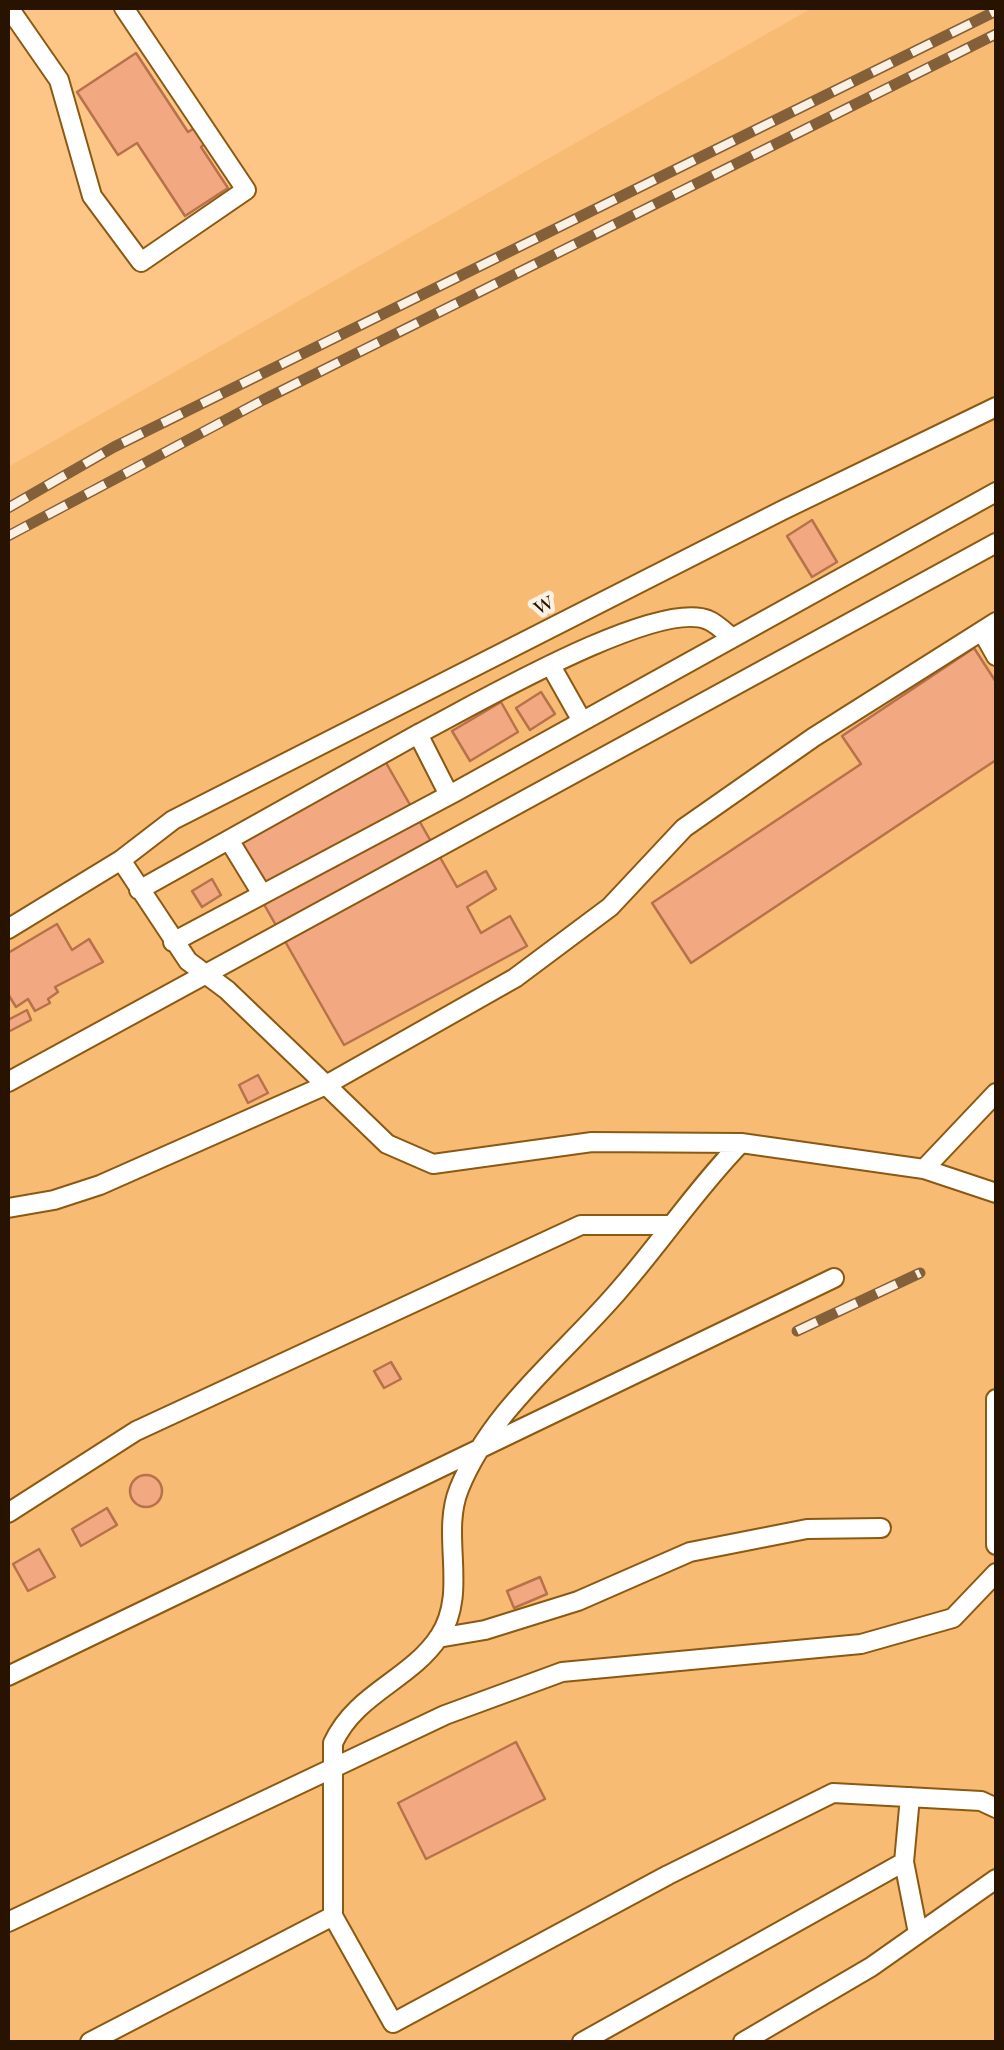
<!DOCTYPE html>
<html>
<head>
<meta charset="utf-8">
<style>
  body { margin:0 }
  #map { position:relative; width:1004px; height:2050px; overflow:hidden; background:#fdc586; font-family:"Playfair Display",serif }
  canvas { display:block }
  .frame { position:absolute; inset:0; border:10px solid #271300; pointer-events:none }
</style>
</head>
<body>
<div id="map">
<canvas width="1004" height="2050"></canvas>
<div class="frame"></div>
</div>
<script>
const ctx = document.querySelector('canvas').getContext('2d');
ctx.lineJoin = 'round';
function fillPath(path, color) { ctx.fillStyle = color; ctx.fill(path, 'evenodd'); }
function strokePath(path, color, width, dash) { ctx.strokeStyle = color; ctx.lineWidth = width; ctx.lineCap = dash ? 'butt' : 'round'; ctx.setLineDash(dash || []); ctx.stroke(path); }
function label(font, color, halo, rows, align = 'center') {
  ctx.font = font + ' "Playfair Display",serif'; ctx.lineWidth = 9; ctx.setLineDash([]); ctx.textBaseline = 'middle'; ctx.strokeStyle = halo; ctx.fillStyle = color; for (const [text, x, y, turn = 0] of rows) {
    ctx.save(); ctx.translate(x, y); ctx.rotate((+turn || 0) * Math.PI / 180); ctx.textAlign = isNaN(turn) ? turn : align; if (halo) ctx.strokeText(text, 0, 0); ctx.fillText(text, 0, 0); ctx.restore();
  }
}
fillPath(new Path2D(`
  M812 8H996V2042H8V467Z`), '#f8bb74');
const building = new Path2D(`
  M136 53 188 132 196 127 206 143 201 147 228 188 185 216 137 143 118 155 77 92Z
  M812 520 837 562 812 577 787 536Z
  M974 648 996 682V760L691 963 652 903 861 764 842 736Z
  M541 692 555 714 530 730 516 708Z
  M501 702 518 732 470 761 452 731Z
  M385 761 457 887 486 871 496 889 467 907 481 933 510 916 527 946 344 1045 232 848Z
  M212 879 221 895 202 907 192 891Z
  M57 924 72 950 89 939 103 962 55 987 58 992 48 999 50 1003 35 1011 28 999 16 1007 8 994V953Z
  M27 1010 31 1020 8 1032V1020Z
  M258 1075 268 1093 248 1103 239 1085Z
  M391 1362 401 1379 384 1388 374 1371Z
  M130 1491a16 16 0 1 1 32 0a16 16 0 1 1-32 0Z
  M107 1508 117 1525 81 1546 72 1529Z
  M39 1549 55 1577 28 1591 13 1564Z
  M540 1577 547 1594 514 1608 507 1591Z
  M516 1742 545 1799 426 1859 398 1803Z`);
fillPath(building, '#f2a880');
strokePath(building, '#b7724b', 2.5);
const service = new Path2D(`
  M9 8 59 80 92 196 141 262 246 190 124 8
  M982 631 996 656
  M551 666 582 721
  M449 795 418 734C471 707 656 598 708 620 716 623 725 632 732 638
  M229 840 262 894
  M121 860 188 961 227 990 326 1085 515 978 610 907 684 828 814 737 996 622
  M139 890 418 734
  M8 929 121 860 173 820 783 510 996 407
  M173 942 455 792 996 492
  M8 1082 996 543
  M924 1169 996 1093
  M996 1193 924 1169 741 1143C697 1188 662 1241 620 1289 565 1354 492 1408 459 1489 440 1536 469 1592 439 1637 409 1681 356 1693 333 1743V1916L393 2023 668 1875 833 1793 981 1801 996 1808
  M8 1208 54 1200 100 1185 326 1085 387 1144 433 1164 592 1142 741 1143
  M996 1399V1545
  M8 1513 136 1431 581 1225H671
  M438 1638 485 1630 578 1601 690 1552 807 1529 881 1528
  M8 1676 834 1278
  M904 1862 918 1933
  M8 1922 445 1715 562 1672 861 1644 953 1618 996 1573
  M90 2042 333 1916
  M582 2042 904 1862 910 1797
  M743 2042 871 1967 996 1879`);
strokePath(service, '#8a5912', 22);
strokePath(service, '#fff', 18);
const rail = new Path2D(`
  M8 508 114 447 996 11
  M8 536 263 400 996 34
  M797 1331 920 1273`);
strokePath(rail, '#84603a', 11);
strokePath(rail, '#fbf0e4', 8, [22]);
label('25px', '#271300', '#fbf0e4', [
  ["w",543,604,-27]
]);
</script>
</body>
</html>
